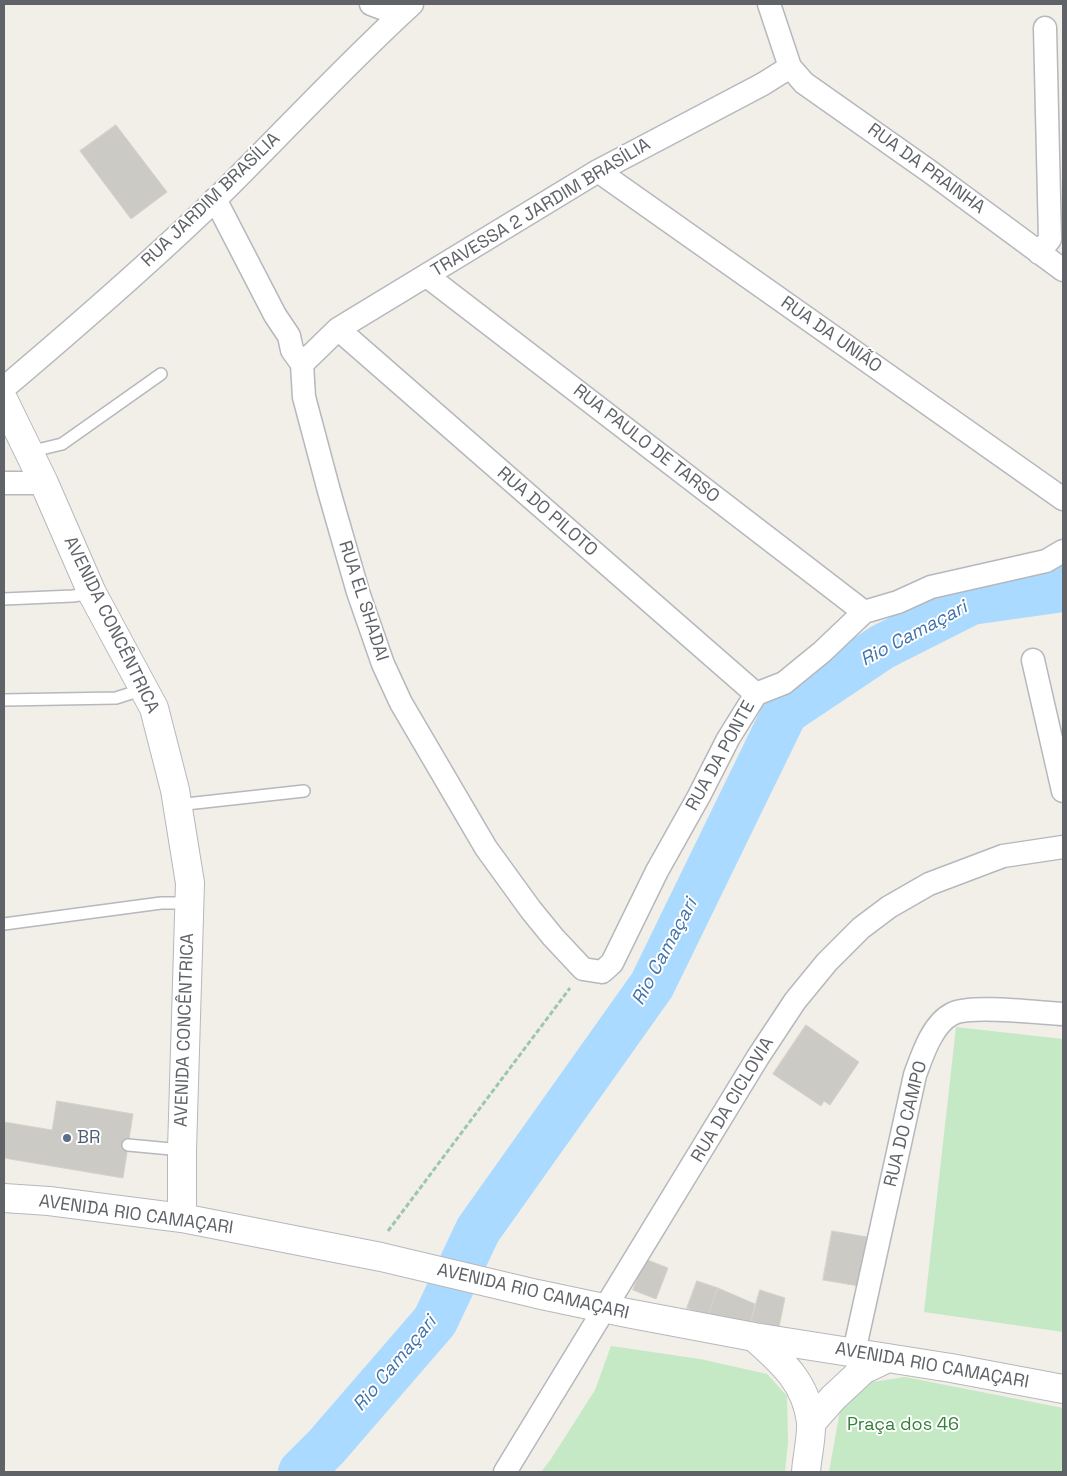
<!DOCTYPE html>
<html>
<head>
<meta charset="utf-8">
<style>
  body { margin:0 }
  #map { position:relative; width:1067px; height:1476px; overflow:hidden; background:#f1efe8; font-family:"Space Grotesk",sans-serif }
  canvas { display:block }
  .frame { position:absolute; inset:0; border:5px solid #5f6368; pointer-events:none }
</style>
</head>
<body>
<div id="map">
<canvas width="1067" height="1476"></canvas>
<div class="frame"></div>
</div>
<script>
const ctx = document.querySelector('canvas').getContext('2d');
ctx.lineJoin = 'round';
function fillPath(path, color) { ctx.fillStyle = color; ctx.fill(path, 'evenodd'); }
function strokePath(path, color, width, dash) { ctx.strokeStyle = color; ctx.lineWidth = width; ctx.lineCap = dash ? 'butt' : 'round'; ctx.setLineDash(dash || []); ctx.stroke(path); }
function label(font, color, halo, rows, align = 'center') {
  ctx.font = font + ' "Space Grotesk",sans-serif'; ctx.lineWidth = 4; ctx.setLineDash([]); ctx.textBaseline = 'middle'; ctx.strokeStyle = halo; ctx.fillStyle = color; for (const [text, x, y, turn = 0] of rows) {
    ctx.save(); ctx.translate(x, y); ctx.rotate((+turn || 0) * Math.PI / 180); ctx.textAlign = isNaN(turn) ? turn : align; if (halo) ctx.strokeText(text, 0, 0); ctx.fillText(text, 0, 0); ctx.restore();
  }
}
fillPath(new Path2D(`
  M956 1027 1063 1039V1332L924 1312Z
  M611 1346 700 1359 767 1374 787 1396 788 1442 785 1472H541L551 1459 595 1390Z
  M905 1377 1063 1408V1472H829L841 1405 866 1383Z`), '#c5e8c5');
strokePath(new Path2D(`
  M301 1472 326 1447 435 1321 478 1230 652 985 785 712 882 647 971 602 1063 589`), '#aadaff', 46);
const building = new Path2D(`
  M116 125 167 192 131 219 80 151Z
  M806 1025 859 1062 830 1105 824 1101 821 1106 773 1074Z
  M57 1101 133 1114 123 1178 4 1158V1122L52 1130Z
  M832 1231 867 1237 859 1286 823 1280Z
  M645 1259 668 1268 656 1299 633 1290Z
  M697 1281 718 1288 708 1316 687 1308Z
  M718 1288 755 1304 750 1325 708 1316Z
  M760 1290 785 1298 779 1327 751 1321Z`);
fillPath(building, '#cccac5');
strokePath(building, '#d6d1c6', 1);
const service = new Path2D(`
  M29 452 62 444 161 374
  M4 599 73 596 92 593
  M4 700 116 698 144 689
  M177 805 304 791
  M4 924 161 903H189
  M128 1145 182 1150`);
const minor = new Path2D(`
  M371 4 400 15
  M769 4 790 67 804 83 929 171 1063 270
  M598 171 1063 499
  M215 199 275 315 289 336 292 350 302 364 304 397 329 491 358 592 383 664 401 703 486 848 531 910 553 937 583 969 602 972 612 963 657 871 699 796 728 739 756 694 784 683 822 652 864 612 898 602 931 587 1046 561 1063 551
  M1039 253 1050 239 1045 28
  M427 276 864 612
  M338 329 756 694
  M302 364 338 329 598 171 763 84 790 67
  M4 388C76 327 148 265 216 199 282 134 344 66 412 4
  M4 483H44
  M1033 660 1063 791
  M854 1352 915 1075C922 1056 932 1024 952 1014 971 1004 1040 1013 1063 1014
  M505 1472 758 1057 795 1001 827 962 861 928 889 907 929 884 1003 856 1063 847`);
const tertiary = new Path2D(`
  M4 401 44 483 92 593 154 708 175 790 190 883 182 1150V1218
  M4 1198 49 1201 182 1218 381 1257 537 1294 627 1313 754 1337 951 1368 1063 1389
  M754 1337C782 1362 806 1382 811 1422 812 1436 807 1457 806 1472
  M811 1423 833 1398 863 1370 888 1358`);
strokePath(service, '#b5b8bc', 14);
strokePath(minor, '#b5b8bc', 25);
strokePath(tertiary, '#b5b8bc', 30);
strokePath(new Path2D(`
  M388 1231 570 988`), '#9cc7a9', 3, [5, 2.5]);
strokePath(service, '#fff', 11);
strokePath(minor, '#fff', 22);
strokePath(tertiary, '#fff', 28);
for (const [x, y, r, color] of [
  [67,1138,5,"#5c6f8a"]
]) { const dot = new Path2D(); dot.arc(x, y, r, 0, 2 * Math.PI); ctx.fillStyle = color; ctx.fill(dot); strokePath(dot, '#fff', 2); }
label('18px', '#5f6368', '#fff', [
  ["RUA DA PRAINHA",926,169,36],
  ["RUA JARDIM BRASÍLIA",211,200,-44],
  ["TRAVESSA 2 JARDIM BRASÍLIA",541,208,-31],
  ["RUA DA UNIÃO",831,335,35],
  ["RUA PAULO DE TARSO",646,444,38],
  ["RUA DO PILOTO",547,512,41],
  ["RUA EL SHADAI",363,601,72],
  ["AVENIDA CONCÊNTRICA",111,625,64],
  ["RUA DA PONTE",721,756,-61],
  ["AVENIDA CONCÊNTRICA",185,1030,-88],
  ["RUA DA CICLOVIA",733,1100,-59],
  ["RUA DO CAMPO",906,1124,-76],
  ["AVENIDA RIO CAMAÇARI",136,1215,8],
  ["AVENIDA RIO CAMAÇARI",533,1292,13],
  ["AVENIDA RIO CAMAÇARI",932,1366,10]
]);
label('18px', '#4e5e75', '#fff', [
  ["BR",77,1138]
], 'left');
label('18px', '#348238', '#fff', [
  ["Praça dos 46",903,1425]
]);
label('italic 19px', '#4174aa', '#fff', [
  ["Rio Camaçari",914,634,-28],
  ["Rio Camaçari",665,952,-62],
  ["Rio Camaçari",395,1364,-50]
]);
</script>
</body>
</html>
